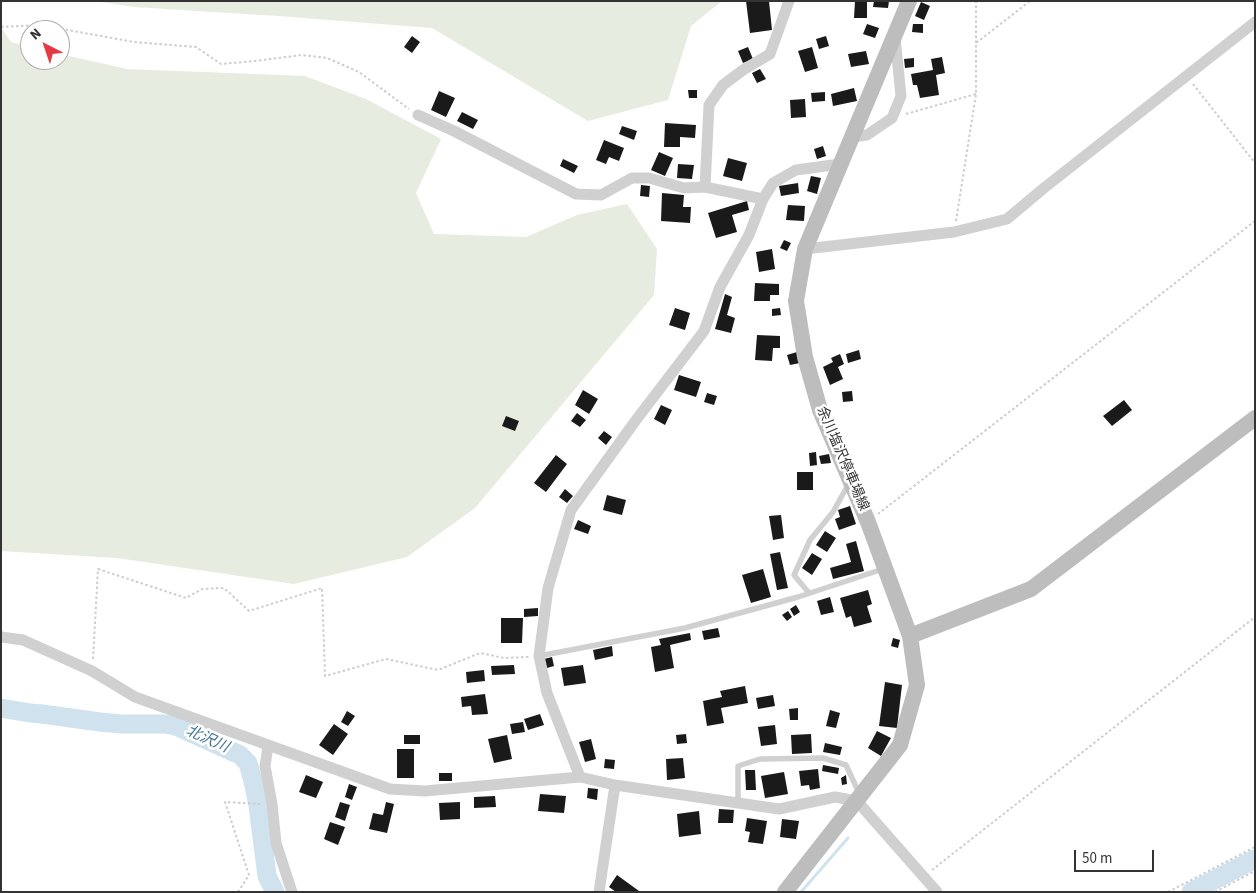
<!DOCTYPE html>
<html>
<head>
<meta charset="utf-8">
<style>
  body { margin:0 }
  #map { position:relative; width:1256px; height:893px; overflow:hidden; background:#fff; font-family:"Source Sans 3",sans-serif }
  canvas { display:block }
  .frame { position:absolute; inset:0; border:2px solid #333; pointer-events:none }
  .north { position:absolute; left:20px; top:20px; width:50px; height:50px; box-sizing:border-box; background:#fff; border:1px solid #adadad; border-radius:50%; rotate:319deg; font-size:14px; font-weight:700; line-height:20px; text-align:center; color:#333 }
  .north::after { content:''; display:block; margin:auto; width:18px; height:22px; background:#e63946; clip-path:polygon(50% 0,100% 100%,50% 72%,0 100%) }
  .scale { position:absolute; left:1074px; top:850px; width:80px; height:22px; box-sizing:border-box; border:2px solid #333; border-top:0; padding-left:6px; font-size:15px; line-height:18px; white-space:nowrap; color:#333; -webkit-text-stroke:4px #fff; paint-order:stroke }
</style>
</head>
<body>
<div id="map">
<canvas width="1256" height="893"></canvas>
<div class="frame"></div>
<div class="north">N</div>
<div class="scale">50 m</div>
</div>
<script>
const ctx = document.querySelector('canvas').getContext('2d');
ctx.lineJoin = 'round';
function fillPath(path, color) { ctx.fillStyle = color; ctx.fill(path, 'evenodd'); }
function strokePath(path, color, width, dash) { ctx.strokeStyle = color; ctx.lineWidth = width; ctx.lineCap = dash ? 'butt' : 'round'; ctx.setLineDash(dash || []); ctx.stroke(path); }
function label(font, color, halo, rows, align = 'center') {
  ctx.font = font + ' "Source Sans 3","Noto Sans JP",sans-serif'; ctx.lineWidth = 5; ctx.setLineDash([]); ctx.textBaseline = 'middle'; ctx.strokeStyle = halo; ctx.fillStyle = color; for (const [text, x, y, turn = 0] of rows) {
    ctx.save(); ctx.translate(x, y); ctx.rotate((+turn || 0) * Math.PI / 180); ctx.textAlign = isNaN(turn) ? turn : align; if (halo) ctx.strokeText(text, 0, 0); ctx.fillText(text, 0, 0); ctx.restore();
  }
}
fillPath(new Path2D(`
  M94 1H722L691 26 668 100 588 121 432 28 278 16 134 7Z
  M1 27 11 42 30 47V60H60V54L127 69 305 76 366 99 441 139 416 193 434 234 526 237 577 215 627 204 657 249 654 295 475 508 407 557 294 584 117 558 1 551Z`), '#e6ecdf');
strokePath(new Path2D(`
  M801 892 848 838`), '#cfe2ee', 3);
strokePath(new Path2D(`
  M1 708 30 713 42 714 100 722 121 724H164L176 726 240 755 248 763 254 785 258 806 267 876 275 892
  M1191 892 1255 859`), '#cfe2ee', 19);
fillPath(new Path2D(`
  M746 1H769L772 30 750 33Z
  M855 1H867V18H854Z
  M874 1H889L888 8 873 7Z
  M921 2 930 6 924 20 915 16Z
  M867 24 879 28 875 38 863 34Z
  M913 24H923V33L912 32Z
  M412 36 420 42 412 53 404 47Z
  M826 36 829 46 819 49 816 39Z
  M748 47 753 59 743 63 738 51Z
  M812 47 818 68 805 72 798 51Z
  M866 51 869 64 851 67 848 54Z
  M942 57 945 73 936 75 939 95 920 98 917 85H913L911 74 933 70 931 59Z
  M914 58V67L905 68 904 59Z
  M760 69 766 79 757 83 752 73Z
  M854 88 857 101 833 106 831 94Z
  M688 90H697V98H689Z
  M439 91 455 98 446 117 431 110Z
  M825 92V101L812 102 811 93Z
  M805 99 806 117 791 118 790 100Z
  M462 112 478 120 473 129 457 121Z
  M665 123 696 125 695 138 680 137V147H664Z
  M622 126 637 131 634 140 619 134Z
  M604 140 624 148 619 161 609 157 606 164 596 160Z
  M823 146 826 156 817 159 814 149Z
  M659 152 673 158 665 176 651 170Z
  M728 158 747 163 742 181 723 176Z
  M563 159 578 166 574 173 560 166Z
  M678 164 694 165 692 179 677 178Z
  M811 176 821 178 817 194 807 191Z
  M798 183 799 193 781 196 779 186Z
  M641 185 650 186 649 197 640 196Z
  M662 193 684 195 683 207H691L690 223 661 221Z
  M747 201 749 210 732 215 737 232 716 238 708 213Z
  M788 205 805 206 804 221 786 220Z
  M784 240 791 243 787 251 780 248Z
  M772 249 775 269 759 272 756 252Z
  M755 283 779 284V295H770V301H754Z
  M725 294 732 297 727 315 735 318 731 333 715 329Z
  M675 308 690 313 685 330 669 325Z
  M780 308 781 315 772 316V309Z
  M757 335 780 336V348H773L772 361 755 360Z
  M859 350 861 359 848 363 846 354Z
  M797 352 800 363 790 365 787 355Z
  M840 354 844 364 838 367 843 379 830 385 823 367 833 362 831 358Z
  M679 375 701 382 696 397 674 390Z
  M583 390 598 399 589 414 575 405Z
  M852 391 853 401 843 402 842 392Z
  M707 393 717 396 714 405 704 402Z
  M1124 400 1132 410 1112 426 1103 416Z
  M661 405 672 410 665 425 654 419Z
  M577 413 586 420 580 427 571 421Z
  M506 416 519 421 515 431 502 426Z
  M604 431 612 437 606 445 598 438Z
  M816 452 817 465 810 466 809 453Z
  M829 454 831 463 821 464 819 456Z
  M556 455 567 464 546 492 534 483Z
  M797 472H813V490H797Z
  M565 489 573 496 567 503 559 497Z
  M607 495 626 500 622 515 603 510Z
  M850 506 856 524 839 530 835 519 840 517 838 510Z
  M781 515 784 538 773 540 769 516Z
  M578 520 591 526 588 534 574 529Z
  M825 531 836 538 827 552 816 545Z
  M856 541 864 571 833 579 830 568 851 562 846 544Z
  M780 552 788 588 777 590 770 554Z
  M812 553 822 559 812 575 802 568Z
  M763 569 771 597 751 603 742 575Z
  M868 590 872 604 867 606 872 622 854 627 851 616 846 618 840 598Z
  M830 597 834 612 821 615 817 601Z
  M796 605 800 612 794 616 790 609Z
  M538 608V616L524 617V609Z
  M788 611 792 617 787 621 782 615Z
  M501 618H523L522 643H501Z
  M718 628 720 637 704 640 702 631Z
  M690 633 691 640 670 645 674 668 655 672 651 647 661 645 659 639Z
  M893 638 900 640 898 648 891 646Z
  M612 646 613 656 595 660 593 650Z
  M552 657 554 666 547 668 544 659Z
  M514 665 515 674 492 675 491 666Z
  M583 665 586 683 564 686 561 668Z
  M484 670 485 681 467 683 466 672Z
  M885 682 902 685 897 728 879 726Z
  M745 686 748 703 721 708 724 723 707 726 703 701 722 697 720 691Z
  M485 694 488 714 472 715 471 706 462 707 461 697Z
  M773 695 775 706 758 709 756 698Z
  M798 708V720H790L789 709Z
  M830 710 840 713 836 728 826 726Z
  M347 711 355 716 348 726 341 722Z
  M540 714 544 725 528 730 524 719Z
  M523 722 525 732 512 734 510 724Z
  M334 724 348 734 333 755 319 745Z
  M775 725 777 744 761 746 758 727Z
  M877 731 891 738 881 756 868 748Z
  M686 734 687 743 677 744 676 735Z
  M811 734 812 753 792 754 791 735Z
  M404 735H420V744H404Z
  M507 735 512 759 494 763 488 739Z
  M591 739 596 759 585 762 579 742Z
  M825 743 842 747 840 755 823 752Z
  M397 749H414V778H397Z
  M683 758 685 778 667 780 666 759Z
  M605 759 615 760 614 769 604 768Z
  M823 765 839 768 838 774 822 771Z
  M818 769 820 788 810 790 809 785 801 786 799 771Z
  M745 770H755L756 790H746Z
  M784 772 788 794 765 798 761 776Z
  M439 773H452V781H439Z
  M306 775 323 782 316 798 299 792Z
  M846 775 847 784 842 785 841 778Z
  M349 784 357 787 352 800 345 797Z
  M588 788 598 789 597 800 587 798Z
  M540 794 566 796 564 813 538 811Z
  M495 796 496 807 474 808V797Z
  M340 802 350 805 345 821 335 817Z
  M386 802 394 804 387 833 369 829 373 813 383 815Z
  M460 802V819L440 820 439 803Z
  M719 809 734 810 733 823H718Z
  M699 811 701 834 679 837 677 814Z
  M747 818 767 821 763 844 748 842 750 832 745 831Z
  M782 819 799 821 796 839 780 837Z
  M330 822 345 827 338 845 324 839Z
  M617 875 639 891 638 892H616L609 887Z`), '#1a1a1a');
strokePath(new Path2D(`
  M1 27 40 25 134 42 196 47 221 64 255 61 302 55 327 58 359 72 409 109
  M976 43V1
  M1193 84 1255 163
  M906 114 976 94
  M956 221 976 94V43L1030 1
  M878 514 1255 221
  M93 659 98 569 186 598 202 589 224 588 249 611 322 588 325 676 386 659 438 670 480 653 504 658 529 657
  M932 870 1255 617
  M238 892 249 875 225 802 260 804
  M1168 892 1255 847
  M1215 892 1255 871`), '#cdcdcd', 2, [2.5, 2.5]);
strokePath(new Path2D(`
  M809 593 794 575 810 540 833 512 848 485
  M539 656 685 628 798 597 883 569
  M738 804V766L760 759 823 758 846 765 859 793`), '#d0d0d0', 5.5);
strokePath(new Path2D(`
  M418 115 454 131 576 194 601 195 632 178H649L684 188 705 187 763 199
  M852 137 867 135 892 118 901 96 895 37
  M705 187 709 105 723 85 743 70 770 54 789 1
  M805 249 954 232 1007 219 1044 188 1255 22
  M1 637 23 640 92 671 135 697 390 789 425 791 580 777 615 785 779 809 835 797 857 801 937 892
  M268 746 265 766 272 804 276 843 292 892
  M580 777 547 693 539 656 548 588 571 510 636 420 704 331 720 287 749 235 763 199 773 183 796 170 840 164
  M599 892 615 785`), '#d0d0d0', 11);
strokePath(new Path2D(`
  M910 636 1031 589 1255 418
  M785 892 900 745 917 685 910 636 868 522 820 410 805 357 796 301 805 249 909 1`), '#bdbdbd', 16);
label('14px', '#333', '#fff', [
  ["余川塩沢停車場線",842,459,67]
]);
label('italic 15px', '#3f7597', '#fff', [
  ["北沢川",207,740,24]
]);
</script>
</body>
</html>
